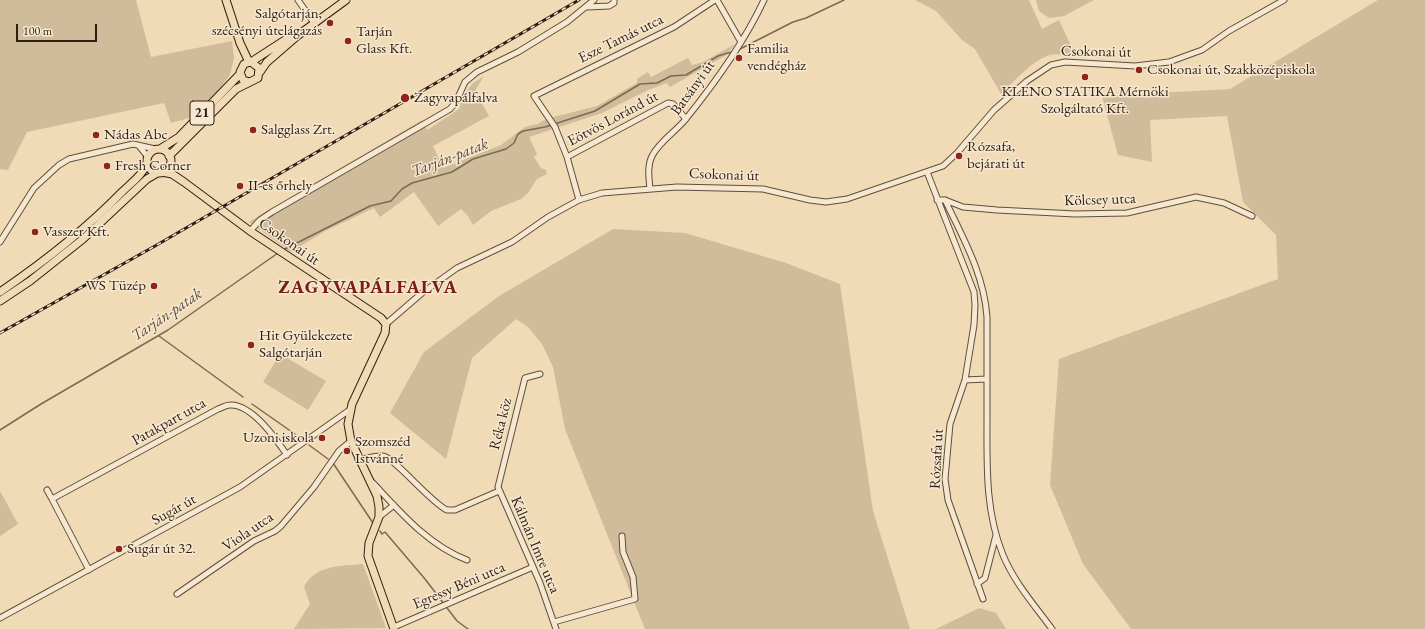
<!DOCTYPE html>
<html>
<head>
<meta charset="utf-8">
<style>
  body { margin:0 }
  #map { position:relative; width:1425px; height:629px; overflow:hidden; background:#f1dbb6; font-family:"EB Garamond",serif }
  canvas { display:block }
  .scale { position:absolute; left:16px; top:24px; width:81px; height:18px; box-sizing:border-box; border:2px solid #301e13; border-top:0; padding-left:5px; font-size:12px; line-height:14px; white-space:nowrap; color:#301e13; -webkit-text-stroke:3px #f6e8d0; paint-order:stroke }
</style>
</head>
<body>
<div id="map">
<canvas width="1425" height="629"></canvas>
<div class="scale">100 m</div>
</div>
<script>
const ctx = document.querySelector('canvas').getContext('2d');
ctx.lineJoin = 'round';
function fillPath(path, color) { ctx.fillStyle = color; ctx.fill(path, 'evenodd'); }
function strokePath(path, color, width, dash) { ctx.strokeStyle = color; ctx.lineWidth = width; ctx.lineCap = dash ? 'butt' : 'round'; ctx.setLineDash(dash || []); ctx.stroke(path); }
function label(font, color, halo, rows, align = 'center') {
  ctx.font = font + ' "EB Garamond",serif'; ctx.lineWidth = 3; ctx.setLineDash([]); ctx.textBaseline = 'middle'; ctx.strokeStyle = halo; ctx.fillStyle = color; for (const [text, x, y, turn = 0] of rows) {
    ctx.save(); ctx.translate(x, y); ctx.rotate((+turn || 0) * Math.PI / 180); ctx.textAlign = isNaN(turn) ? turn : align; if (halo) ctx.strokeText(text, 0, 0); ctx.fillText(text, 0, 0); ctx.restore();
  }
}
fillPath(new Path2D(`
  M0 0H136L151 57 232 41 234 58 230 75 218 91 189 118 171 123 164 103 27 132 8 170 0 169Z
  M915 0H1029L1042 29 1059 20 1076 57C1067 56 1059 53 1050 55 1032 60 1014 82 1001 94L975 49 962 40 936 11Z
  M1036 0H1094L1064 16 1049 18 1039 11Z
  M1378 0H1425V629H1131L1083 564 1050 485 1059 359 1278 279 1276 235 1243 202 1227 116 1150 120 1152 162 1118 155 1102 96 1230 89Z
  M735 44 725 56 670 87 667 83 648 90 602 113 529 137 537 154 534 157 541 168 546 170 547 174 537 179 528 193 521 199 491 211 473 225 468 216 461 209 438 226 414 192 380 217 374 208 325 231 291 252 249 222 422 120 427 130 459 109 464 95 472 84 484 76 475 91 489 116 433 146 443 168 501 145 525 127 538 124 546 119 597 106 637 83V79L648 72 651 77 688 58 692 65 703 62Z
  M613 229 685 233 786 263 840 284 873 511 910 629H645L565 429 553 367 542 344 528 327 516 319 472 358 446 459 390 413 424 352 499 296Z
  M280 354 326 381 308 410 263 382Z
  M0 491 18 524 0 536Z
  M363 564 386 628 294 629 310 604 304 587C314 565 342 566 363 564Z
  M979 608 996 613 1006 629H936Z`), '#d0bb9a');
strokePath(new Path2D(`
  M738 50 793 22 806 18 844 0
  M283 250 370 206 391 201 402 189 412 183 452 172 473 159 506 149 514 143 518 134 523 131 545 127 595 111 640 84 657 83 671 76 686 75 718 56 735 51
  M159 336 243 397
  M252 404 302 439
  M0 430 41 404 168 330 278 253
  M309 445 328 459
  M333 463 373 523
  M380 531 382 534 385 532 425 579 457 621 468 629`), '#7c6954', 1.5);
const minor = new Path2D(`
  M298 0 314 23
  M717 0 741 42
  M587 7 609 6 614 3V0
  M139 146 148 157
  M567 157 668 103 673 104 686 119
  M927 172 974 292 975 305 974 325 965 380 950 424 945 479 948 500 983 599
  M650 189C649 178 647 166 652 156 659 142 675 132 685 120 715 83 744 43 764 0
  M579 200 567 157 555 127 534 96 674 27 715 0
  M937 200H945L963 207 997 210 1075 214 1127 213 1196 197 1224 203 1252 216
  M945 200C963 238 984 274 987 317 987 350 987 384 987 417 987 465 985 511 1003 555 1014 582 1035 606 1052 629
  M250 231 260 220 272 212 450 109 456 102 465 82 477 72 518 52 567 22 594 0
  M0 242 34 188 59 165 69 159 133 144 155 149
  M386 324 422 293 457 268 512 242 548 217 579 200 602 193 677 187 763 189 810 200 826 202 847 199 943 166 957 153 994 110 1027 81 1051 65 1065 62 1135 66 1169 62 1202 50 1229 31 1284 0
  M540 374 525 378 498 487 540 583 556 629
  M965 380 987 379
  M358 460C366 459 375 455 383 456 394 457 430 502 447 510H455L499 491
  M373 483C400 512 429 546 467 560
  M47 490 52 499
  M379 517 394 505
  M89 570 52 499 218 409C222 408 225 405 230 405 252 404 276 439 287 455
  M977 584 985 578 996 535
  M177 594 254 541 275 531 281 526 314 487 339 451 351 441
  M0 618 240 487 351 409
  M554 622 635 599 633 577 623 552 622 536
  M394 627 533 567`);
const major = new Path2D(`
  M226 0 240 43 249 62
  M251 62 285 40 294 36
  M260 72 267 62 297 36 346 0
  M160 149 179 137 240 74
  M147 161a12 12 0 1 1 24 0a12 12 0 1 1-24 0Z
  M169 156 236 89 258 78 259 68 251 62 244 64 240 72 243 80 250 82
  M162 172 172 174 184 182 250 231 381 318 386 324 385 333 352 404 348 424 351 441 377 496 379 507V517L369 543 368 556 394 629
  M0 292C44 262 85 230 122 192 131 183 144 174 147 162
  M0 301 30 281 83 239 147 179 159 172`);
strokePath(minor, '#604d3c', 7);
strokePath(major, '#301e13', 9);
strokePath(minor, '#f6e8d0', 5);
strokePath(major, '#f1dbb6', 7);
const rail = new Path2D(`
  M0 333 155 246 579 0`);
strokePath(rail, '#301e13', 3);
strokePath(rail, '#f6e8d0', 1.5, [4.5]);
for (const [x, y, r, color] of [
  [330,23,4,"#8f2418"],
  [348,41,4,"#8f2418"],
  [739,58,4,"#8f2418"],
  [1139,70,4,"#8f2418"],
  [1085,77,4,"#8f2418"],
  [405,98,5,"#8f2418"],
  [253,130,4,"#8f2418"],
  [96,135,4,"#8f2418"],
  [959,156,4,"#8f2418"],
  [107,166,4,"#8f2418"],
  [240,186,4,"#8f2418"],
  [35,232,4,"#8f2418"],
  [154,286,4,"#8f2418"],
  [251,345,4,"#8f2418"],
  [322,438,4,"#8f2418"],
  [347,451,4,"#8f2418"],
  [119,549,4,"#8f2418"]
]) { const dot = new Path2D(); dot.arc(x, y, r, 0, 2 * Math.PI); ctx.fillStyle = color; ctx.fill(dot); strokePath(dot, '#f6e8d0', 1.5); }
for (const [x, y, w] of [
  [202,113,24]
]) { const box = new Path2D(); box.roundRect(x - w / 2, y - 12, w, 24, 3); ctx.fillStyle = '#f6e8d0'; ctx.fill(box); strokePath(box, '#301e13', 1); }
label('bold 14px', '#301e13', null, [
  ["21",202,113]
]);
label('15px', '#301e13', '#f6e8d0', [
  ["Salgótarján,",322,14,"right"],
  ["szécsényi útelágazás",322,31,"right"],
  ["Tarján",356,32],
  ["Glass Kft.",356,49],
  ["Familia",747,49],
  ["vendégház",747,66],
  ["Csokonai út, Szakközépiskola",1147,70],
  ["KLENO STATIKA Mérnöki",1085,92,"center"],
  ["Szolgáltató Kft.",1085,109,"center"],
  ["Zagyvapálfalva",414,98],
  ["Salgglass Zrt.",261,130],
  ["Nádas Abc",104,135],
  ["Rózsafa,",967,147],
  ["bejárati út",967,164],
  ["Fresh Corner",115,166],
  ["II-es őrhely",248,186],
  ["Vasszer Kft.",43,232],
  ["WS Tüzép",146,286,"right"],
  ["Hit Gyülekezete",259,336],
  ["Salgótarján",259,353],
  ["Uzoni iskola",314,438,"right"],
  ["Szomszéd",355,442],
  ["Istvánné",355,459],
  ["Sugár út 32.",127,549]
], 'left');
label('15px', '#301e13', '#f6e8d0', [
  ["Esze Tamás utca",621,39,-26],
  ["Csokonai út",1096,52,1],
  ["Batsányi út",693,88,-54],
  ["Eötvös Loránd út",613,119,-28],
  ["Csokonai út",724,175,2],
  ["Kölcsey utca",1100,200,-2],
  ["Csokonai út",289,242,35],
  ["Patakpart utca",169,422,-29],
  ["Réka köz",501,424,-76],
  ["Rózsafa út",937,459,-87],
  ["Sugár út",174,510,-29],
  ["Viola utca",248,532,-34],
  ["Kálmán Imre utca",535,545,67],
  ["Egressy Béni utca",459,586,-23]
]);
label('italic 16px', '#5c4a39', '#f6e8d0', [
  ["Tarján-patak",450,158,-21],
  ["Tarján-patak",167,315,-34]
]);
ctx.letterSpacing = '1px';
label('bold 19px', '#7a1f14', '#f6e8d0', [
  ["ZAGYVAPÁLFALVA",368,288]
]);
ctx.letterSpacing = '0px';
</script>
</body>
</html>
